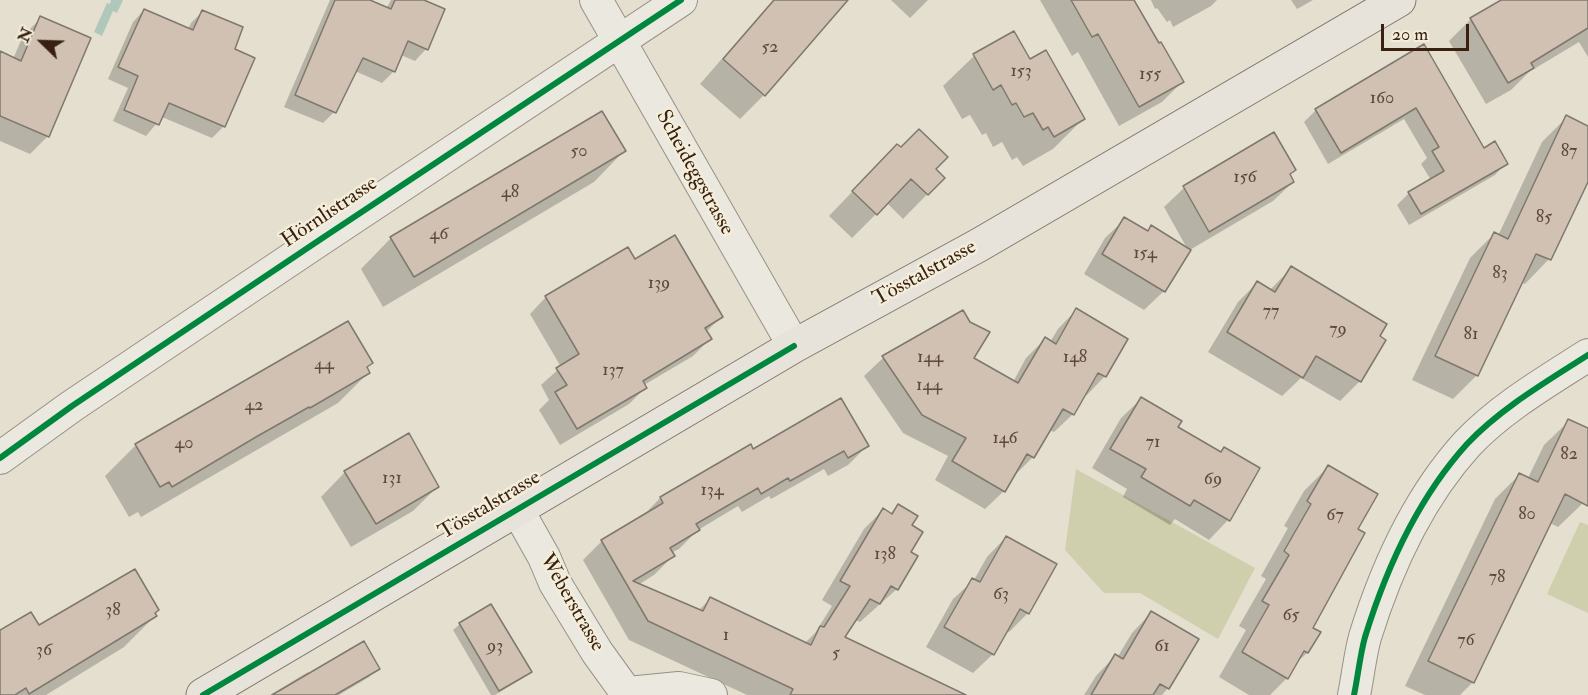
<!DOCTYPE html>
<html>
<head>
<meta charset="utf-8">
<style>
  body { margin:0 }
  #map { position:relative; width:1588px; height:695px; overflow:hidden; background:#e4dfcf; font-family:"IM FELL Double Pica",serif }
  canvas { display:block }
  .north { position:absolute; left:12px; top:12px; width:60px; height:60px; -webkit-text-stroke:4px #f3edda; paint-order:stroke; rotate:293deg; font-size:16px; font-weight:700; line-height:24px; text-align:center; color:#392112 }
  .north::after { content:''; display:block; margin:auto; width:21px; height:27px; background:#392112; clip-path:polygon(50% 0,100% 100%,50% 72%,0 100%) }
  .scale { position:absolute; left:1381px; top:24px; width:88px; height:27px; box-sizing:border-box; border:3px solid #392112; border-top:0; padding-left:8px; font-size:18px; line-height:21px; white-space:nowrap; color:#392112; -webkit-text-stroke:4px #f3edda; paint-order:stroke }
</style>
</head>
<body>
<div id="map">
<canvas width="1588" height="695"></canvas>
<div class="north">N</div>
<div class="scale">20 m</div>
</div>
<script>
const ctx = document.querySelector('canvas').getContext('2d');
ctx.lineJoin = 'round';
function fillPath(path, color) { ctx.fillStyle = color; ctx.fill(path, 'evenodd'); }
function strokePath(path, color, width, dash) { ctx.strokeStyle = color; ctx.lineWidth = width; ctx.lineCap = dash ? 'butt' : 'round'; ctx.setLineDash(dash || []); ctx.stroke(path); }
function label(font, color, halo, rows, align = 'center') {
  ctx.font = font + ' "IM FELL Double Pica",serif'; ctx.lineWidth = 5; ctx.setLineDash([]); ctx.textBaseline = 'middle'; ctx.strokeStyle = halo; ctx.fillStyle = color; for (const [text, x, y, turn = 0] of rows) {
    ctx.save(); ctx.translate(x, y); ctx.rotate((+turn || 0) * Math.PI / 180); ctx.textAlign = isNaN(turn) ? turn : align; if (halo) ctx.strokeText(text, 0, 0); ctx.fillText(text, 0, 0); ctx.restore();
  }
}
fillPath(new Path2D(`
  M1076 469 1255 568 1218 639 1140 593H1104L1065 550Z
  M1580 522 1588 525V613L1547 594Z`), '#cfcfad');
fillPath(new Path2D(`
  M111 0H123L117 13 113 11 102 36 94 32 107 3 110 4Z`), '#b0c8bc');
fillPath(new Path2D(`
  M330 0H366L386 9 391 0H421L426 49 415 61 401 55 394 71 382 83 355 71 334 112 323 123 284 107Z
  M773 0H847L764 95 740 119 700 84Z
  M891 0H928L910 18Z
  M1040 0H1132L1182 82 1162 102 1119 126 1078 52 1072 56Z
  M1151 0H1217L1211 6 1173 27 1170 20 1167 22 1157 8 1155 9Z
  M1291 0H1313L1297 9Z
  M1503 0H1588V57L1579 42 1529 72 1511 90 1486 104 1449 41 1471 19Z
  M144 10 188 29 191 23 202 12 224 126 212 138 162 117 146 136 113 121 128 88 108 79 133 22Z
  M41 18 48 136 30 154 0 141V53L13 59 23 36Z
  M1014 33 1029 61 1083 119 1053 149 1023 166 1017 157 1012 160 1002 142 993 147 986 133 982 135 970 115 962 119 943 86 974 56Z
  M1423 46 1484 150 1506 163 1495 175 1409 225 1397 205 1409 193 1431 180 1421 164 1427 158 1404 119 1328 164 1304 122 1316 110Z
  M1567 117 1588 127V178L1549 259 1525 284 1521 282 1477 375 1453 399 1412 380 1470 258 1494 234 1498 236 1542 142Z
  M624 151 594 182 383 307 361 269 391 238Z
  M934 169 943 178 903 219 887 203 852 238 829 216 873 170Z
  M1289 175 1293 182 1273 201 1188 251 1164 291 1144 310 1084 274 1105 238 1125 219 1146 232 1152 226 1188 250 1164 207 1184 188Z
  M634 261 721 317 706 332 710 339 693 356 644 385 645 388 629 404 560 445 539 410 549 400 541 385 561 367 530 314 546 297Z
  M1291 268 1384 341 1359 382 1340 401 1301 378 1282 396 1208 352 1238 302 1257 283 1270 290Z
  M1076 310 1105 376 1087 395 1084 393 1073 414 1054 432 1049 430 1033 457 1015 475H1013L1004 491 985 509 935 480 948 456 903 433 864 376 883 358 962 312 972 359 1013 382 1026 358 1045 339 1050 342 1058 329Z
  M366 368 369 372 338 403 141 517 138 512 129 517 105 476 136 445Z
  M1141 399 1176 428 1228 520 1209 540 1175 519 1170 525 1123 497 1127 489 1092 468 1121 418Z
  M1569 421 1588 430V492L1583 503 1558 527 1550 523 1473 682 1460 695H1425L1405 686 1495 499 1520 474 1528 478 1544 445Z
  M750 446 753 451 867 446 848 465 828 476 824 469 771 499 769 496 742 512 738 506 698 530 679 549 671 553 673 556 654 575 638 585 699 610 710 599 805 643 815 633 832 606 822 600 864 529 883 510 890 514 898 506 910 526 909 553 897 589 860 622 855 620 843 638 947 695H747L629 640 583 560 602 541 642 517 660 498Z
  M1329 466 1356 529 1311 628 1319 632 1307 653 1294 665 1287 678 1270 695H1249L1219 677 1246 630 1239 626 1266 579 1261 576 1288 528 1284 526 1304 491Z
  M345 472 438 486 413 511 351 547 321 497Z
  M1006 537 1028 613 1009 632 1006 631 993 654 973 673 926 647 953 599 974 580 987 557Z
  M154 613 155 616 124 647 46 695H0V650Z
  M1151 613 1168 688 1162 695H1084L1096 676 1115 656 1117 658 1132 633Z
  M460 624 530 672 523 678 495 695H491L453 630Z
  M378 669 369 677 339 695H270L308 672 310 675Z`), '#0003');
const building = new Path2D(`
  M335 0H370L391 9 395 0H424L445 9 428 50 408 41 395 72 363 58 336 113 295 95Z
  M774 0H848L765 96 723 59Z
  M1071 0H1134L1159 43 1161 42 1184 82 1139 107 1098 34 1092 37Z
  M1501 0H1588V28L1531 63 1534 68 1508 83 1470 18Z
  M144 9 193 30 202 10 243 27 235 49 255 58 225 127 169 103 159 125 124 110 138 76 118 67Z
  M40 16 91 38 49 137 0 116V51L21 61Z
  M1014 31 1030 59 1046 50 1085 119 1054 137 1048 127 1043 130 1033 113 1024 117 1016 103 1012 105 1001 85 993 90 973 54Z
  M1424 44 1484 148 1495 141 1508 164 1421 214 1408 192 1444 171 1432 151 1439 147 1416 108 1341 153 1315 109Z
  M602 111 626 151 414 277 390 237Z
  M1566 115 1588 126V182L1551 260 1536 254 1478 376 1435 356 1494 232 1508 239Z
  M919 129 948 157 936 169 945 178 928 195 911 179 877 215 852 191 897 144 901 147Z
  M1274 132 1296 170 1290 174 1294 182 1209 232 1183 186Z
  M1124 217 1148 231 1151 225 1191 250 1165 292 1102 254Z
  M675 235 723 317 705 328 712 339 643 381 647 388 577 429 555 392 567 385 556 368 579 354 545 296 628 247 635 259Z
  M1291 266 1387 324 1380 336 1386 340 1361 382 1316 356 1303 378 1227 332 1257 281 1275 292Z
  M1076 308 1128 339 1106 377 1098 373 1074 415 1063 409 1034 458 1027 454 1005 492 952 461 966 438 922 415 882 356 963 310 970 322 990 332 974 358 1018 383 1045 337 1056 344Z
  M348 321 373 363 367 367 370 373 310 408 309 407 256 437 172 487 169 482 160 487 135 444Z
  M1141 397 1182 421 1178 427 1221 452 1224 447 1260 468 1230 521 1194 500 1190 506 1141 477 1146 469 1110 449Z
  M841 398 869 446 848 458 844 451 790 481 788 478 761 494 758 488 696 524 700 530 670 548 675 556 633 581 703 611 710 597 811 645 820 626 824 627 850 586 840 581 883 508 892 514 898 504 918 516 912 525 923 532 911 552 918 556 898 590 891 586 880 604 870 599 845 637 966 695H790L793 689 648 621 601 540 663 503 660 497 751 444 753 449Z
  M1568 419 1588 428V506L1565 494 1474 683 1428 661 1519 473 1538 482Z
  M409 433 439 487 376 524 344 471Z
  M1328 465 1378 494 1358 529 1365 533 1313 628 1321 632 1308 653 1304 651 1288 679 1242 652 1269 605 1262 601 1289 555 1284 551 1311 504 1307 501Z
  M1006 536 1057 564 1029 614 1020 609 994 655 944 627 972 578 980 582Z
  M135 569 159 610 155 613 157 616 29 694 26 688 15 695H0V630L31 612 39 625Z
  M491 604 532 672 499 691 459 623Z
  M1151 611 1199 639 1169 689 1160 684 1153 695H1091L1115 654 1123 659Z
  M364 641 380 669 335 695H272Z`);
fillPath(building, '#d0c1b2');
strokePath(building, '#7f786e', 1.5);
const street = new Path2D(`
  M596 0 794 346
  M0 458 72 406 318 241 681 0
  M517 509 544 557 555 583 597 652 628 695
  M628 693 679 688 711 695
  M1354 695C1358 676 1360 655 1365 637 1386 569 1419 497 1467 444 1501 408 1546 382 1588 355`);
const primary = new Path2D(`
  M203 695 794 346 979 245 1399 0`);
strokePath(street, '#989187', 34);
strokePath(primary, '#7f786e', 35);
strokePath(street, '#eae8df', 32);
strokePath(primary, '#e7e3da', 33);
strokePath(new Path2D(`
  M0 458 72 406 318 241 681 0
  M203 695 794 346
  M1354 695C1358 676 1360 655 1365 637 1386 569 1419 497 1467 444 1501 408 1546 382 1588 355`), '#00873e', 6);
label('18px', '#5f493a', null, [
  ["52",770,48],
  ["153",1021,72],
  ["155",1150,75],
  ["160",1382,99],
  ["50",579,152],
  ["87",1569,152],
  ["156",1245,178],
  ["48",510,193],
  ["85",1544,218],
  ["46",439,235],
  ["154",1145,254],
  ["83",1500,274],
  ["139",659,284],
  ["77",1271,312],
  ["79",1338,330],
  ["81",1471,335],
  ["144",930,358],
  ["148",1075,358],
  ["44",324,365],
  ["137",613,371],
  ["144",929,386],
  ["42",254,406],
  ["146",1005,439],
  ["71",1153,443],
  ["40",184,444],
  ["82",1569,455],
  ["131",392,479],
  ["69",1213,480],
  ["134",712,491],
  ["80",1527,515],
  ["67",1335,516],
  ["138",885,555],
  ["78",1497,578],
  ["63",1001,595],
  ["38",113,611],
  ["65",1291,616],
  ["1",726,636],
  ["76",1466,641],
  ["93",495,647],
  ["61",1162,647],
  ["36",44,651],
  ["5",836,654]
]);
label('21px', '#392112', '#f3edda', [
  ["Scheideggstrasse",694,173,61],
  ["Hörnlistrasse",330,213,-34],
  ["Tösstalstrasse",925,274,-29],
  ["Tösstalstrasse",490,506,-31],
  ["Weberstrasse",571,603,60]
]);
</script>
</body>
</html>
